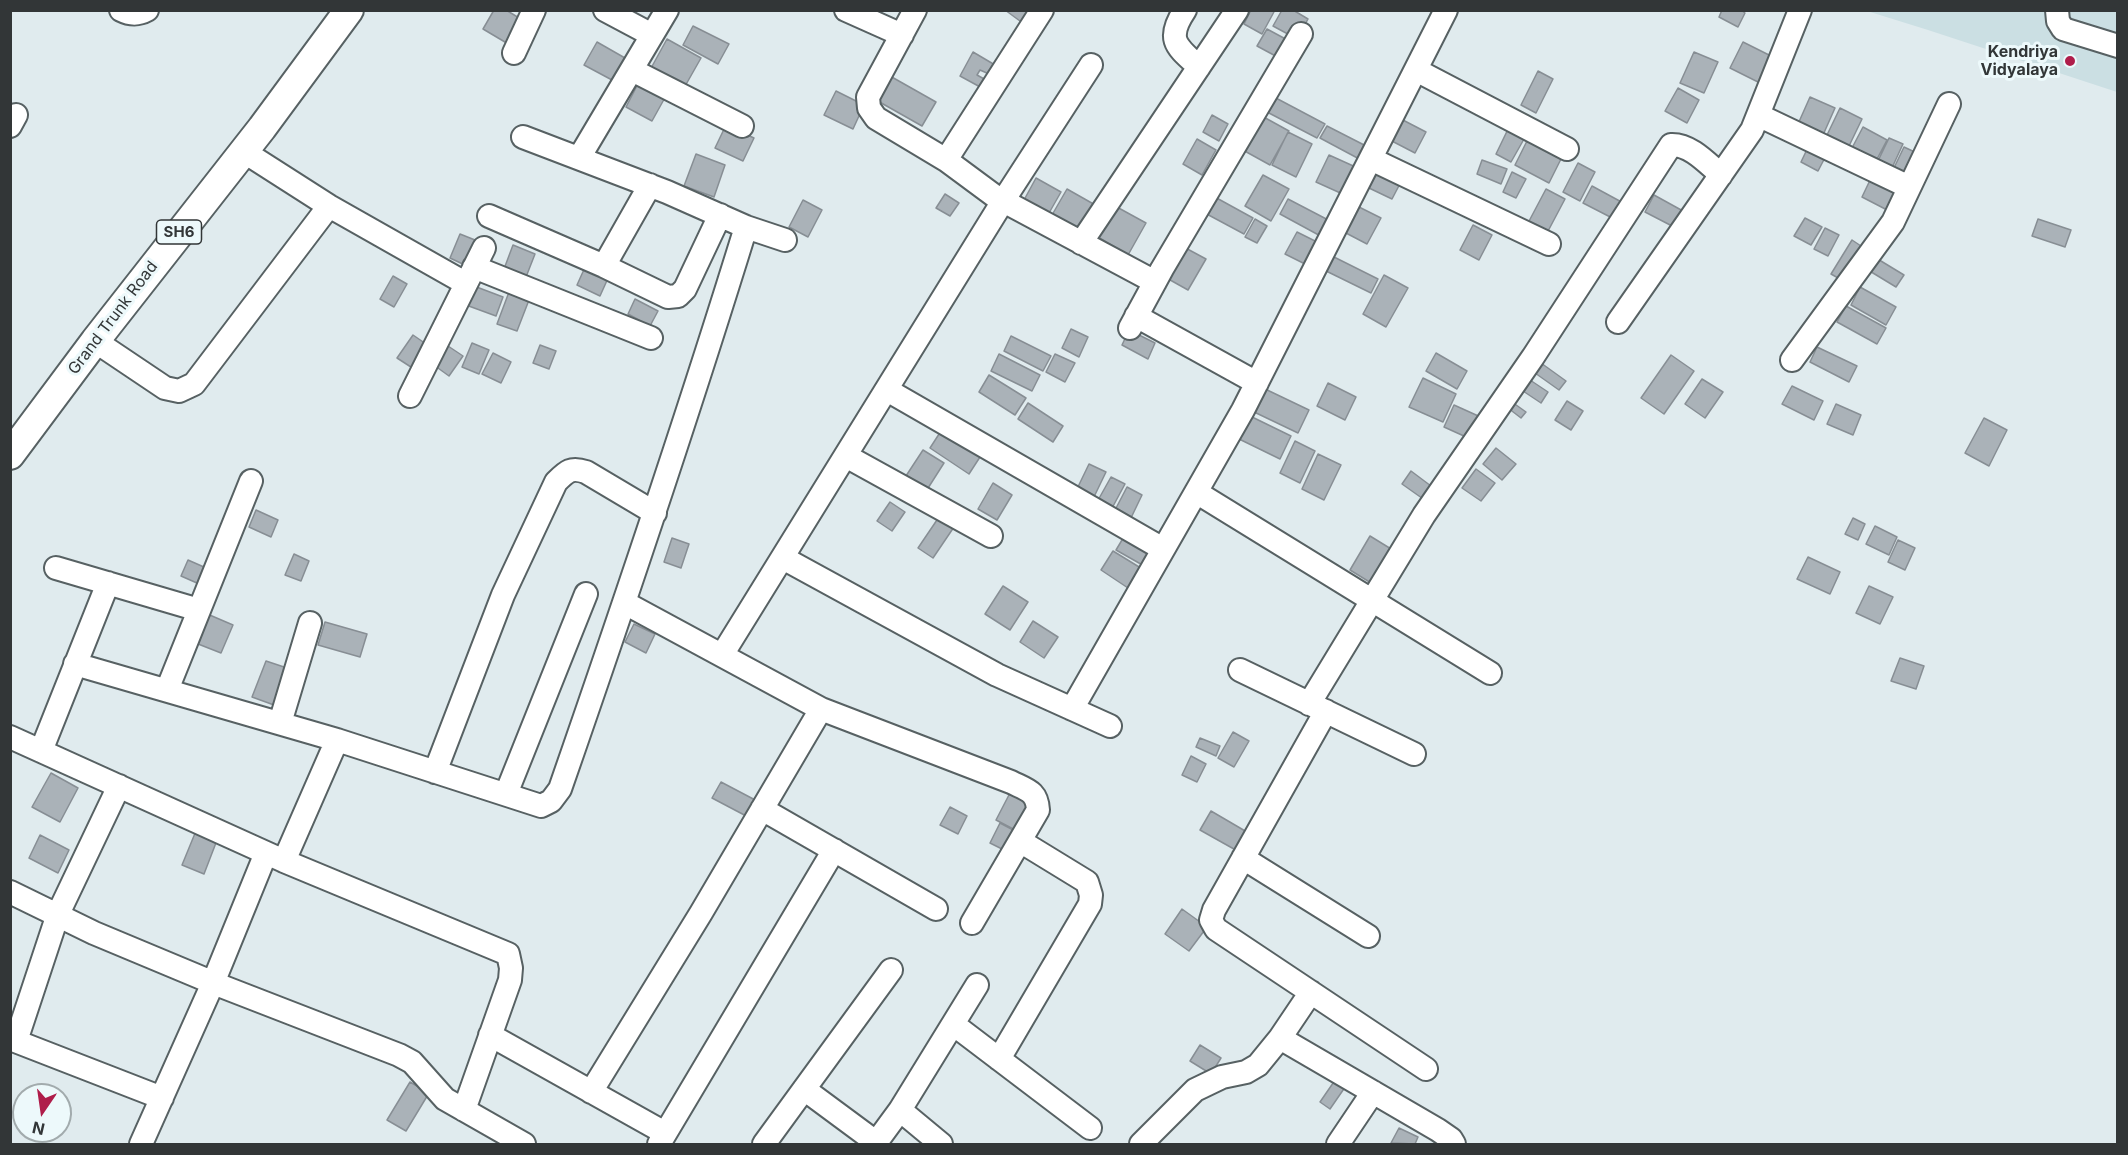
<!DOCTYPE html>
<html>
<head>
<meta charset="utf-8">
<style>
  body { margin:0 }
  #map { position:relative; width:2128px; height:1155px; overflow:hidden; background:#e0ebee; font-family:Inter,sans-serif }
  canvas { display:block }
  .frame { position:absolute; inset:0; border:12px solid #323637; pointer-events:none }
  .north { position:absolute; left:12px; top:1083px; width:60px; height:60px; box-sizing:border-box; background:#edf9fb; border:2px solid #a2abad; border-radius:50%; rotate:193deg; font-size:16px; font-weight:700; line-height:24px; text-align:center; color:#323637 }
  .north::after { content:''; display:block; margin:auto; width:21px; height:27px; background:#af1d4a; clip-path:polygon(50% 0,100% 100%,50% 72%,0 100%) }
</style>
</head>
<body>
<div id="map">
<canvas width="2128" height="1155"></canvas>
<div class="frame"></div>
<div class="north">N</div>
</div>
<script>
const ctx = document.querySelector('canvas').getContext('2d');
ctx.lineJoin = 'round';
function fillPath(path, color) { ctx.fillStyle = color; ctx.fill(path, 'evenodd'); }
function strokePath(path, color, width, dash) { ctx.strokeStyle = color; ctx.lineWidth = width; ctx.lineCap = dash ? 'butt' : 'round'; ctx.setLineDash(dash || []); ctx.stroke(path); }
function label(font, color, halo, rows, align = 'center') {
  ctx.font = font + ' Inter,sans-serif'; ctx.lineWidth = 6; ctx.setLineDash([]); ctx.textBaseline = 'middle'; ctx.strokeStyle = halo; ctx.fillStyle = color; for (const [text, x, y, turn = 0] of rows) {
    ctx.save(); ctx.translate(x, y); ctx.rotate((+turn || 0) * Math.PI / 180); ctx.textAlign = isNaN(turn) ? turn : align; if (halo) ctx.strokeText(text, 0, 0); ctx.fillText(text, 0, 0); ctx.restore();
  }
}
fillPath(new Path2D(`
  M1867 11H2117V92L1928 30Z`), '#cbdfe3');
const building = new Path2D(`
  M494 10H506L524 21 510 45 483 29Z
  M1005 10H1033L1024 24Z
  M1251 10H1275L1262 34 1244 24Z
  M1282 10H1293L1308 19 1297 39 1273 26Z
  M1722 10H1741L1745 13 1738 27 1719 17Z
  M693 26 729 44 718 64 683 45Z
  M1267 29 1293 43 1283 60 1257 46Z
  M667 39 701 58 684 88 650 70Z
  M597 42 625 58 612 80 584 65Z
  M1743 42 1775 58 1762 84 1730 68Z
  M973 52 995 65 989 74 980 70 977 75 986 80 982 88 960 76Z
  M1694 52 1718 62 1704 93 1680 83Z
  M1538 71 1553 79 1536 113 1521 105Z
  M890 76 936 102 922 126 876 100Z
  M640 80 667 94 652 121 626 107Z
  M1678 88 1699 100 1687 123 1665 111Z
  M836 91 864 105 853 129 824 115Z
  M1274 97 1325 124 1317 138 1267 112Z
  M1810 97 1835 108 1823 135 1798 124Z
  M1840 108 1862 119 1849 146 1827 135Z
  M1212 115 1228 124 1219 141 1203 132Z
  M1260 115 1289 131 1270 165 1241 149Z
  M1399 118 1426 132 1415 153 1388 139Z
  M1511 123 1528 132 1511 162 1496 154Z
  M726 125 754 138 743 161 715 148Z
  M1327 126 1370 148 1363 161 1320 138Z
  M1863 127 1887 140 1876 161 1852 148Z
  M1288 132 1312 144 1296 177 1272 165Z
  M1889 138 1903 144 1891 170 1877 163Z
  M1197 139 1216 150 1202 175 1183 164Z
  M1527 141 1561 159 1549 183 1515 165Z
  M1811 141 1829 150 1818 171 1801 162Z
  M1904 147 1919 154 1907 179 1892 172Z
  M696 154 725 165 714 197 684 186Z
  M1329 155 1360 169 1347 196 1316 182Z
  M1482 160 1507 169 1501 184 1477 174Z
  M1578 163 1595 172 1580 201 1563 192Z
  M1380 167 1403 178 1392 199 1369 188Z
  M1512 172 1526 179 1516 198 1503 192Z
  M1263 175 1289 189 1271 221 1245 206Z
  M1872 176 1902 191 1891 212 1862 197Z
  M1036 178 1061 192 1049 213 1024 200Z
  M1592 186 1627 205 1618 221 1583 203Z
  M1067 189 1097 206 1083 232 1052 215Z
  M1546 189 1565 199 1547 233 1528 223Z
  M945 194 959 203 950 216 936 208Z
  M1654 195 1683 211 1674 227 1645 212Z
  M1213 196 1253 218 1244 234 1203 212Z
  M1288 199 1334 223 1326 239 1280 214Z
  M803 200 822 210 808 237 789 227Z
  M1115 206 1146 223 1128 255 1098 237Z
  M1357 206 1381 218 1367 244 1344 232Z
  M1805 218 1822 227 1811 245 1794 236Z
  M1255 219 1267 226 1257 243 1245 237Z
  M2038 219 2071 230 2065 247 2032 236Z
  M1473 225 1492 235 1479 260 1460 250Z
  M1825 228 1839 235 1828 256 1814 249Z
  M1297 232 1317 242 1305 264 1285 254Z
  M460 234 480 242 469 267 450 258Z
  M1852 240 1867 250 1847 283 1831 274Z
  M513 245 535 254 526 277 504 269Z
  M1180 245 1206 259 1188 290 1163 276Z
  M1328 254 1378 279 1371 293 1320 268Z
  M1876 258 1904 275 1896 287 1868 270Z
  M586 265 609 276 600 296 577 285Z
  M1384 275 1408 288 1386 327 1363 314Z
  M393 276 407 284 394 307 380 299Z
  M474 286 503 297 496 316 466 305Z
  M1860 287 1896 307 1886 325 1851 305Z
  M509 292 529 300 517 331 497 324Z
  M635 299 658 311 650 326 628 314Z
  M1846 306 1886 328 1877 344 1837 322Z
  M1071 329 1088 337 1079 357 1062 348Z
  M1129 330 1155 343 1148 359 1122 345Z
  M413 335 429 346 414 369 397 358Z
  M1011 336 1051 356 1043 371 1004 351Z
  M472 343 489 350 479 374 462 367Z
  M445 344 463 356 449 376 431 363Z
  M540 345 556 351 549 369 533 363Z
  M1817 347 1857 366 1849 382 1810 362Z
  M493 353 511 362 501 383 482 374Z
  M1436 353 1467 371 1457 389 1426 371Z
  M999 354 1040 375 1032 391 991 371Z
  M1055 354 1075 363 1065 382 1046 372Z
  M1671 355 1694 371 1664 414 1641 398Z
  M1541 363 1566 381 1559 390 1535 373Z
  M989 375 1026 398 1015 415 979 392Z
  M1423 378 1456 394 1443 422 1409 407Z
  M1527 378 1548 392 1541 403 1520 389Z
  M1702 379 1723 392 1705 418 1685 404Z
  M1328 383 1356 397 1345 420 1317 406Z
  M1792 386 1823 401 1814 420 1782 404Z
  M1263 388 1309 410 1298 433 1252 411Z
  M1567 401 1583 411 1571 430 1555 420Z
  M1512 402 1526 412 1521 418 1508 408Z
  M1028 403 1063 426 1053 442 1018 419Z
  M1836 404 1861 415 1853 435 1827 424Z
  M1454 405 1485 419 1475 441 1444 427Z
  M1248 415 1291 436 1280 459 1237 438Z
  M1984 418 2007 430 1989 466 1965 453Z
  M941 431 980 457 969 474 930 448Z
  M1295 441 1315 451 1300 483 1280 473Z
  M1496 448 1516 464 1502 480 1483 464Z
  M923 450 944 463 923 496 902 482Z
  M1318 454 1341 465 1324 500 1302 489Z
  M1089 464 1106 472 1092 501 1075 493Z
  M1476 469 1495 483 1481 501 1462 488Z
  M1411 471 1435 489 1426 501 1402 484Z
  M1111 477 1125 484 1111 510 1097 502Z
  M993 483 1012 495 997 520 978 509Z
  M1127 487 1142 495 1130 520 1114 512Z
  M890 502 905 512 892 531 877 521Z
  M256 510 278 520 271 537 249 527Z
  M939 517 954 527 933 558 918 548Z
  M1853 518 1865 524 1858 540 1845 534Z
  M1875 526 1897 537 1889 555 1866 544Z
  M1125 535 1155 552 1146 567 1116 550Z
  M1370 536 1396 552 1376 586 1350 570Z
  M672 538 689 544 681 568 664 562Z
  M1898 540 1915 548 1905 570 1888 562Z
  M1113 551 1144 570 1131 590 1101 570Z
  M294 554 309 561 301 581 285 575Z
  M1808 557 1840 572 1830 594 1797 579Z
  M188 560 213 571 206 587 181 576Z
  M1003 586 1028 602 1010 630 985 614Z
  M1869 586 1893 597 1880 624 1856 613Z
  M205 613 233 625 221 653 193 642Z
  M1033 621 1058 637 1044 658 1020 642Z
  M325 622 367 634 360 657 318 645Z
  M634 624 655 634 646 653 625 642Z
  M1900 658 1924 666 1916 689 1891 681Z
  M266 661 287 668 274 705 252 697Z
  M1233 732 1249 741 1234 767 1218 758Z
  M1200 738 1220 746 1216 756 1196 747Z
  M1191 756 1206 764 1197 782 1182 775Z
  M51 773 78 788 60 822 32 807Z
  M721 782 759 802 750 818 712 798Z
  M1011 791 1034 803 1019 832 996 820Z
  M950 807 967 816 958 834 940 825Z
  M1211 811 1252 835 1241 853 1200 830Z
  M1000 823 1017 832 1006 851 990 843Z
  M198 826 219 835 204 874 182 865Z
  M40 835 69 850 58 873 29 858Z
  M1182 909 1207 927 1189 951 1165 934Z
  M1200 1045 1221 1058 1211 1074 1190 1061Z
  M1340 1073 1350 1080 1330 1109 1320 1102Z
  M410 1082 429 1093 406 1131 387 1120Z
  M1399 1128 1418 1137 1415 1144 1391 1143Z`);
fillPath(building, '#aab2b8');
strokePath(building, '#878e94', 1.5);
const minor = new Path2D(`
  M121 10C131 15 138 15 147 10
  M605 10 652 35
  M846 10 902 35
  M915 10 868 97 869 108 876 118 946 160 996 197 1155 282
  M1185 10C1165 40 1177 47 1199 67
  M2057 10 2058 21 2063 29 2118 46
  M514 53 534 10
  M632 70 742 126
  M1416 70 1567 149
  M1758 115 1909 187
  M10 126 16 115
  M523 137 667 192 746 227 785 240
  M243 151 329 206 465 283
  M579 158 667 10
  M1371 159 1549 244
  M946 160 1042 10
  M489 216 604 266 668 297 678 296 685 289 720 215
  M1081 243 1237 10
  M604 266 650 185
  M474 267 651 338
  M1136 316 1257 383
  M1618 322 1752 130 1800 10
  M1130 328 1162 269 1301 34
  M95 341 165 388 179 391 194 384 329 206
  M1792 360 1893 222 1949 104
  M887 390 1163 549
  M410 396 484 248
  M846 456 991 536
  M1196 492 1490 673
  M783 558 997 675 1110 726
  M56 568 199 610
  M625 603 821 709 1011 782C1027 790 1037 791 1038 810L972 923
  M722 655 1003 201 1091 65
  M75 664 337 740 541 806 551 801 560 789C625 602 688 415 746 227
  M1240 670 1414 754
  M167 690 251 481
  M1309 704 1424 515 1533 357 1671 145C1690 144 1707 163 1721 175
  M1072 709 1243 410 1446 10
  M1326 711 1214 910 1211 920 1216 929 1426 1069
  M280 723 310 623
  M10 737 284 861 508 954 511 968 510 980 464 1110
  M41 751 108 583
  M435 772 503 595 556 482C567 471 571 467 586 472L655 513
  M506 794 586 594
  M762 809 936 909
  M1243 858 1368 936
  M284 861 337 740
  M10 892 94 933 221 986 399 1055 412 1062 445 1099 524 1144
  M953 1024 1090 1128
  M490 1035 665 1133
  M1280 1038 1438 1130 1451 1139 1454 1144
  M10 1039 162 1098
  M16 1041 58 914 119 786
  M999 1059 1090 904 1091 895 1087 882 1020 841
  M804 1089 877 1143
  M591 1092 701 913 821 709
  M900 1110 941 1144
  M141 1144 213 983 266 853
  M659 1144 834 850
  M764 1144 891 970
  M875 1144 900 1110 977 985
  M1141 1144 1195 1090 1222 1077 1246 1072 1258 1065 1280 1038 1311 992
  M1338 1144 1373 1092`);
const major = new Path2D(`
  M10 455 95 341 262 128 349 10`);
strokePath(minor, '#576163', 26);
strokePath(major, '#576163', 32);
strokePath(minor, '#fff', 22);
strokePath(major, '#fff', 28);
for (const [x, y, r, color] of [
  [2070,61,6,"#af1d4a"]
]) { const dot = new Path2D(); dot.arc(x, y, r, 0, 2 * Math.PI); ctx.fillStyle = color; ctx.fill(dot); strokePath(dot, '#edf9fb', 2); }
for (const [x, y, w] of [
  [179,232,45]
]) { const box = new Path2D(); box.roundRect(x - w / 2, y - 12, w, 24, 4.5); ctx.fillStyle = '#edf9fb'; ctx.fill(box); strokePath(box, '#323637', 1.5); }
label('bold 15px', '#323637', null, [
  ["SH6",179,232]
]);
label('bold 16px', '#323637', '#edf9fb', [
  ["Kendriya",2058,52],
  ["Vidyalaya",2058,70]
], 'right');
label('16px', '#323637', '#edf9fb', [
  ["Grand Trunk Road",113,318,-53]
]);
</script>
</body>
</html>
